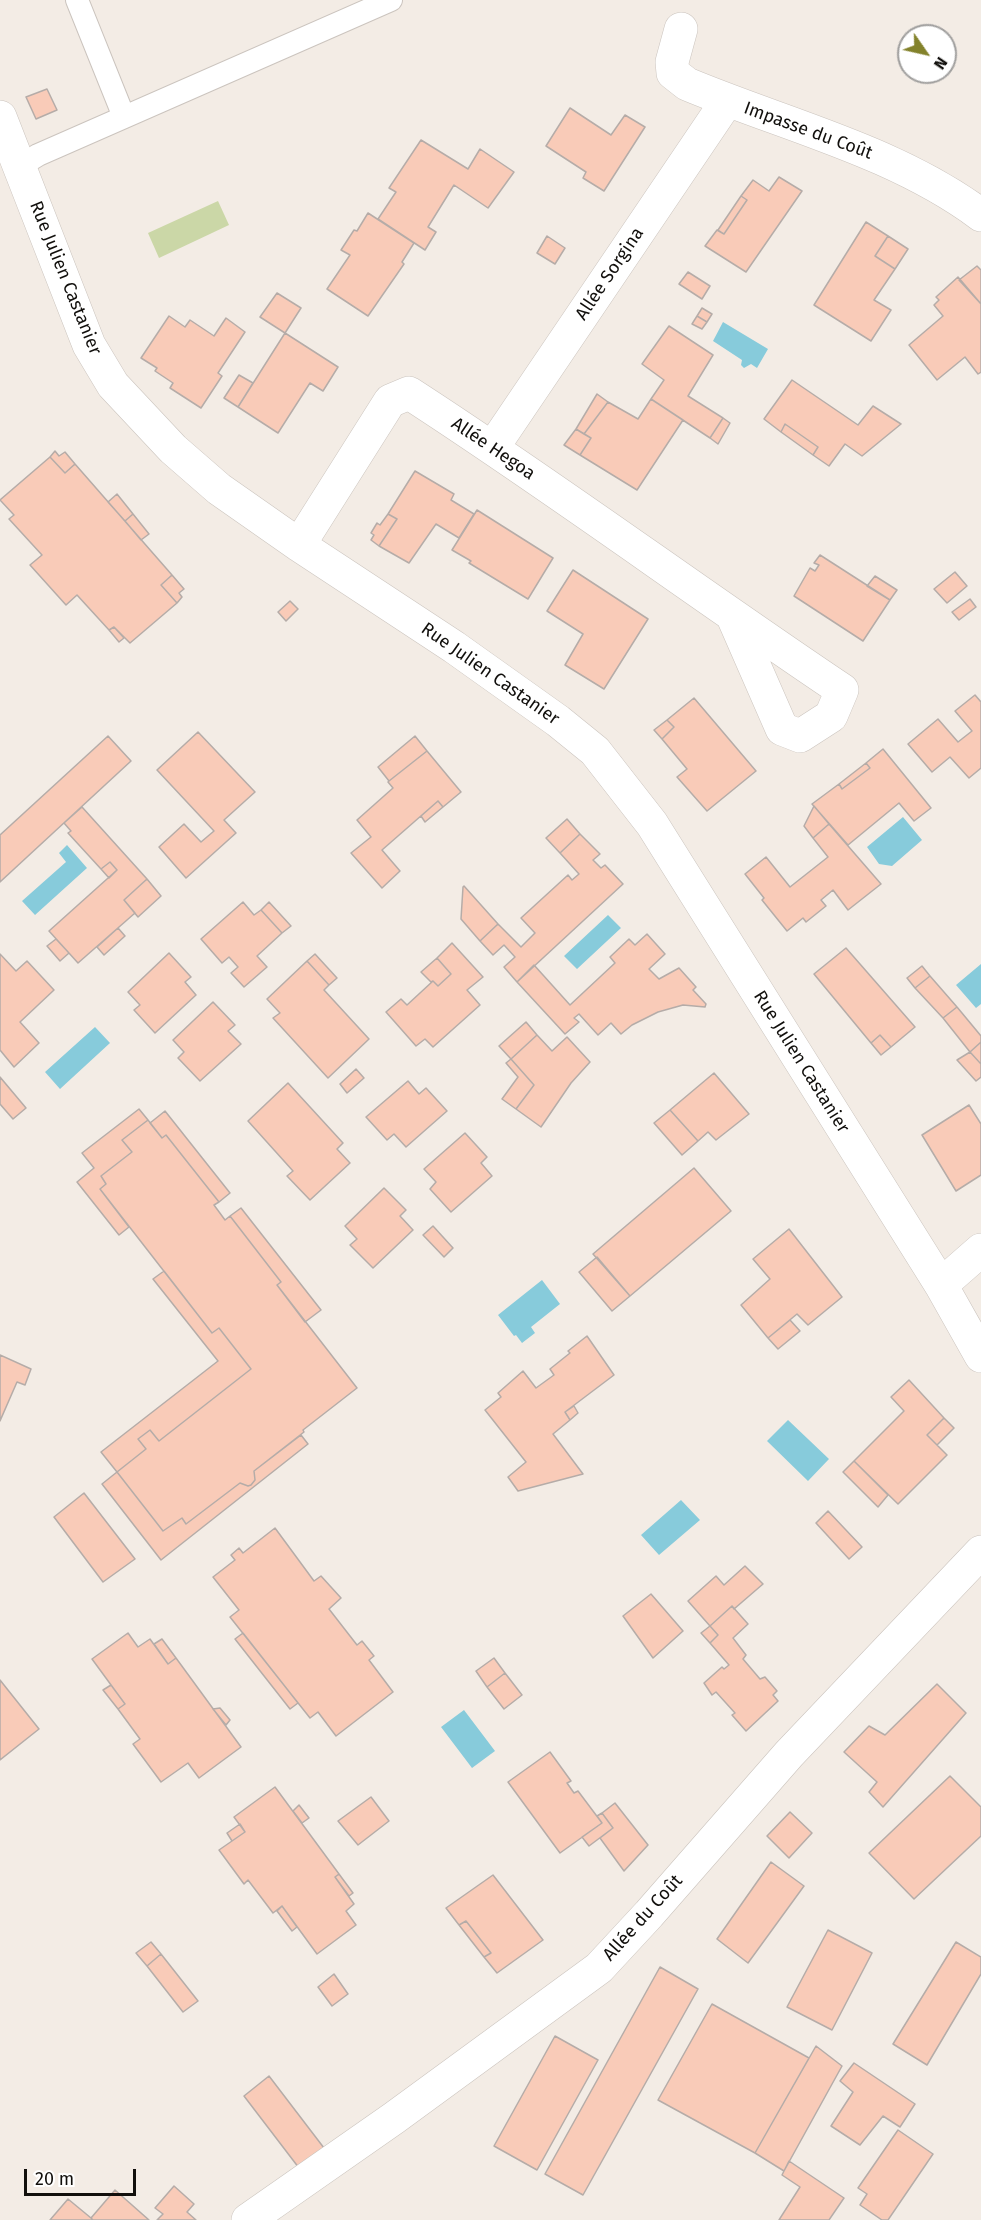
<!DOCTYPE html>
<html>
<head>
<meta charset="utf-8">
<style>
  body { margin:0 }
  #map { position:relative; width:981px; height:2220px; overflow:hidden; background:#f3ece5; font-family:"Fira Sans",sans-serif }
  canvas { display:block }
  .north { position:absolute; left:897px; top:24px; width:60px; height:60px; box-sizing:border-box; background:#fff; border:2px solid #a09f9e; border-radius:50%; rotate:124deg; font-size:16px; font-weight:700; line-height:24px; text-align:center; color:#110f0c }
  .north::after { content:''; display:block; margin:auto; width:21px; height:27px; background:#83822b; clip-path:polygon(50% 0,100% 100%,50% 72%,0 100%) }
  .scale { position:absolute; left:24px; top:2169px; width:112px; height:27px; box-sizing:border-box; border:3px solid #110f0c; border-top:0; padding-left:8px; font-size:18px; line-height:21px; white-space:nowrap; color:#110f0c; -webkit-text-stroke:4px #fff; paint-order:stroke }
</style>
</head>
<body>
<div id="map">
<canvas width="981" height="2220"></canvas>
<div class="north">N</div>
<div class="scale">20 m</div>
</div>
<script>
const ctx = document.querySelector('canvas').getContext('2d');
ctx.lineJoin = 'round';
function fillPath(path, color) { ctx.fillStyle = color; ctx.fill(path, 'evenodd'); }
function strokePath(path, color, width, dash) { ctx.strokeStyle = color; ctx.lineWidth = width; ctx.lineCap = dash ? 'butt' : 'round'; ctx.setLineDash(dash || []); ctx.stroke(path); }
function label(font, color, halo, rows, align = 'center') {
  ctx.font = font + ' "Fira Sans",sans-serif'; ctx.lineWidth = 4.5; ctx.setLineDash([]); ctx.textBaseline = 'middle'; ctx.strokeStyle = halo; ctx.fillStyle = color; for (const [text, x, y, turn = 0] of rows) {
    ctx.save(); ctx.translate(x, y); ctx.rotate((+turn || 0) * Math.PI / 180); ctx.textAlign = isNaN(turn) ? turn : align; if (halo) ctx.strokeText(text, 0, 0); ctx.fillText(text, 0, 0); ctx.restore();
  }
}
fillPath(new Path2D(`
  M218 201 229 225 159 258 148 233Z`), '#cbd7a7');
fillPath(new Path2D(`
  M723 322 768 349 757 368 751 364 744 368 741 365 742 360 713 341Z
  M903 817 922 840 892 866 879 864 867 847Z
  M67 845 87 868 35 915 22 901 66 862 59 853Z
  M608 915 621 928 577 969 564 956Z
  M981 964V1004L976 1008 956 985Z
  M95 1027 110 1043 60 1089 45 1072Z
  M542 1280 560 1304 531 1327 535 1333 522 1343 516 1335 514 1336 498 1315Z
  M788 1420 829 1459 808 1481 767 1441Z
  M681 1500 700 1520 659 1555 641 1535Z
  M464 1710 495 1751 472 1768 441 1727Z`), '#87cbdb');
const building = new Path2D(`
  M47 89 57 110 36 119 26 97Z
  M570 108 611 135 625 115 645 127 604 191 583 178 586 172 546 146Z
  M421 140 468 169 480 149 514 172 488 208 454 185 428 227 436 232 425 250 378 219 396 192 389 188Z
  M779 177 802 191 746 272 705 246 717 230 724 234 747 200 741 196 753 180 769 191Z
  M741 196 747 200 724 234 718 230Z
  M368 213 414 243 402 262 404 264 368 316 327 289 350 255 341 250 354 230 357 231Z
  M866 222 888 236 875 256 895 269 874 300 891 310 871 341 814 305Z
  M547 236 565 248 555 264 537 253Z
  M888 236 908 249 895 269 875 256Z
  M977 266 981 270V304L959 280Z
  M688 272 710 286 702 299 679 284Z
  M958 277 981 304V372L978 374 965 357 937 380 909 345 943 316 934 305 939 300 936 297Z
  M277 293 301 308 285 333 260 317Z
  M702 308 712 314 707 322 697 316Z
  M169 316 185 327 190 320 214 336 226 318 245 332 218 373 222 376 201 408 170 388 173 383 155 371 157 368 141 358Z
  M697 316 707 322 702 329 692 324Z
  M669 326 713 355 688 396 723 418 710 438 651 399 664 380 642 364Z
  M285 333 338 367 323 391 310 383 278 433 238 407Z
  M239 375 253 383 238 407 224 398Z
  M792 380 858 425 873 406 901 424 862 456 845 444 829 466 813 455 818 447 785 424 781 432 764 419Z
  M597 394 608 402 584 434 576 429Z
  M651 399 683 420 637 490 580 455 591 438 584 434 608 402 638 419Z
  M723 418 730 423 718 444 710 438Z
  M785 424 818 447 813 455 781 432Z
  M576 429 591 438 580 455 564 445Z
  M55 451 59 456 65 452 75 464 65 473 50 457Z
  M50 457 65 473 75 464 172 575 161 585 177 603 130 643 114 627 109 630 77 595 66 605 30 565 42 555 9 519 14 515 0 500Z
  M415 471 454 494 451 500 474 514 459 538 436 524 409 563 379 546 397 519 388 514Z
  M117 494 133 514 125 521 108 502Z
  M477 510 553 558 528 599 469 563 471 561 452 550Z
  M133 514 149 534 141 540 125 521Z
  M388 514 397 519 379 546 371 540 374 535 371 533 377 523 380 525Z
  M820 555 890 600 863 641 794 596 810 568 815 571 819 565 814 563Z
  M573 570 648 619 604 689 565 665 583 634 547 611Z
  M955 572 967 586 947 603 934 589Z
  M172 575 184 589 179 593 182 597 177 603 161 585Z
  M875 576 897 590 890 600 867 586Z
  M970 599 976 607 959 620 952 612Z
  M290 601 298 609 286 621 278 612Z
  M114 627 124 638 119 642 109 630Z
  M975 695 981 702V768L969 778 950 757 932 772 908 744 938 719 958 742 972 731 955 711Z
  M694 698 756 771 707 811 677 777 687 769 662 739 674 727 667 720Z
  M667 720 674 727 662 739 654 730Z
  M198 732 255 792 224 820 236 833 186 878 159 847 184 824 201 842 214 831 157 770Z
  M108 736 131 761 0 882V835Z
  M415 736 427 751 389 781 378 767Z
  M883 749 931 808 914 821 899 803 848 845 812 804 839 784 842 789 870 768 866 763Z
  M427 751 461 792 443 807 438 801 382 850 400 871 382 888 351 853 371 837 357 820 393 788 388 782 389 781Z
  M866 763 870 768 842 789 839 784Z
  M438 801 443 807 425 822 421 816Z
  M814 806 829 824 813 838 804 826Z
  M82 807 147 879 124 900 135 913 78 963 49 931 117 870 110 862 101 869 68 833 71 831 64 823Z
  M567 819 580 834 560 853 546 838Z
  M829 824 881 884 848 910 833 890 821 900 826 906 806 922 803 918 787 931 762 900 764 898 745 874 766 857 790 887 828 857 813 838Z
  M580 834 600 854 593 860 601 868 605 865 623 884 517 982 504 967 515 957 504 945 493 955 480 941 498 924 521 947 535 933 521 918 568 875 572 880 579 874 560 853Z
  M110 862 117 870 109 878 101 869Z
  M147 879 161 896 138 917 124 900Z
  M464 886 498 924 480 941 461 919 463 887Z
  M243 902 254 915 261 910 282 933 257 956 267 967 244 987 231 973 238 967 229 957 222 963 201 939Z
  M269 902 291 926 282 933 261 910Z
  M118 928 125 936 104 955 97 947Z
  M647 934 665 954 649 969 659 979 679 968 696 987 693 990 706 1004 705 1007 683 1005 658 1012 632 1025 621 1034 611 1023 598 1035 579 1014 574 1018 579 1022 565 1034 517 982 534 965 570 1005 615 963 610 957 629 939 635 945Z
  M56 939 69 953 60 961 47 946Z
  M452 943 483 977 467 990 480 1005 433 1047 425 1039 416 1046 386 1012 401 999 407 1005 433 981 438 986 451 974 437 958Z
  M846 948 915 1027 891 1047 880 1035 871 1043 814 974Z
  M169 953 191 977 185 982 196 995 155 1033 134 1010 140 1005 128 992Z
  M0 954 16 971 27 961 54 990 20 1022 39 1043 14 1067 0 1050Z
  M315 954 337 978 329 985 307 961Z
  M437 958 451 974 438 986 433 981 431 982 421 972Z
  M307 961 329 985 324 990 369 1039 328 1078 273 1018 280 1013 267 999Z
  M922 966 930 976 915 988 907 978Z
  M930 976 957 1007 943 1018 915 988Z
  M213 1002 235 1025 228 1031 241 1044 200 1081 178 1058 184 1052 173 1040Z
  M957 1007 981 1036V1042L970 1052 943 1018Z
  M526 1022 537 1035 511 1059 499 1046Z
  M537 1035 552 1051 567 1037 590 1062 571 1083 541 1127 516 1109 534 1085 511 1059Z
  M880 1035 891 1047 881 1055 871 1043Z
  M981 1042V1064L970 1052Z
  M970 1052 981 1064V1077L976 1081 957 1060Z
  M511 1059 534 1085 516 1109 502 1099 518 1077 506 1063Z
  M356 1069 364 1078 347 1093 340 1084Z
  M714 1073 749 1114 716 1140 708 1132 698 1141 670 1110Z
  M0 1077 26 1108 13 1119 0 1104Z
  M408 1081 419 1094 426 1088 447 1111 406 1147 394 1134 387 1140 366 1117Z
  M288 1083 343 1143 337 1149 350 1163 310 1200 287 1176 293 1171 248 1121Z
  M969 1105 981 1124V1175L956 1191 922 1135Z
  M139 1109 148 1120 122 1140 132 1152 101 1176 106 1184 100 1189 129 1227 119 1235 77 1182 94 1168 82 1153Z
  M670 1110 698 1141 682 1155 654 1123Z
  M165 1111 230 1193 219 1202 166 1135 162 1138 150 1123Z
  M148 1120 162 1138 166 1135 219 1202 214 1205 225 1220 230 1216 281 1282 277 1285 357 1388 303 1430 304 1432 254 1471 255 1480 251 1485 248 1486 240 1483 186 1524 182 1518 163 1531 117 1472 146 1449 138 1439 150 1430 159 1441 251 1369 219 1328 212 1333 100 1189 106 1184 101 1176 132 1152 122 1140Z
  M465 1133 487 1157 481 1163 492 1176 451 1212 430 1189 436 1182 424 1169Z
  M694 1168 731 1211 630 1296 593 1254Z
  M384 1188 406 1210 400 1216 413 1230 373 1268 350 1245 357 1239 345 1226Z
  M241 1208 321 1310 305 1322 277 1285 281 1282 230 1216Z
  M433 1226 453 1248 444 1257 423 1235Z
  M789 1229 842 1297 808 1325 797 1314 768 1338 741 1305 770 1279 753 1259Z
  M597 1257 630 1296 612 1311 579 1272Z
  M164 1271 212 1333 219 1328 251 1369 159 1441 150 1430 138 1439 146 1449 117 1472 101 1452 218 1361 153 1279Z
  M790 1320 800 1331 778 1349 768 1338Z
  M587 1336 614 1375 565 1412 570 1420 553 1434 583 1474 518 1491 508 1477 526 1462 485 1410 501 1397 498 1393 523 1371 536 1388 554 1375 550 1369 570 1353 568 1351Z
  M0 1355 31 1369 25 1385 17 1382 0 1421Z
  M909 1380 944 1418 927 1435 947 1455 898 1504 854 1461 904 1411 891 1397Z
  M574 1406 578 1413 570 1420 565 1412Z
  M944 1418 954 1428 937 1445 927 1435Z
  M301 1435 308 1444 161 1560 102 1484 117 1472 163 1531 182 1518 186 1524 240 1483 248 1486 251 1485 255 1480 254 1471Z
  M854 1461 888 1495 878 1507 843 1472Z
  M84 1493 135 1559 103 1582 54 1517Z
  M828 1511 862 1547 849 1559 816 1523Z
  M275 1528 314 1581 321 1576 341 1598 329 1609 357 1645 362 1641 374 1656 369 1660 393 1692 336 1736 318 1712 310 1718 230 1617 239 1610 213 1577 235 1560 231 1555 239 1548 243 1553Z
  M745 1566 763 1584 734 1609 732 1606 710 1626 688 1601 716 1576 724 1585Z
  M651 1594 683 1631 653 1658 623 1616Z
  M732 1606 748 1624 733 1638 746 1655 743 1659 760 1679 765 1677 777 1691 773 1695 778 1701 746 1731 732 1715 735 1713 716 1692 712 1695 704 1683 722 1667 724 1669 729 1665 710 1643 718 1635 710 1626Z
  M710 1626 718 1635 710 1643 701 1633Z
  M128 1633 138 1647 150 1639 168 1664 176 1658 241 1747 199 1778 188 1763 161 1782 133 1744 140 1739 118 1709 125 1704 92 1659Z
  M243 1633 298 1703 290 1709 235 1639Z
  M162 1639 176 1658 168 1664 154 1644Z
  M494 1658 505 1673 487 1687 476 1671Z
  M505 1673 522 1695 504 1709 487 1687Z
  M0 1680 39 1729 0 1760Z
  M937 1684 966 1713 883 1807 869 1792 877 1782 844 1752 869 1726 885 1735Z
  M111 1685 125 1704 118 1709 103 1690Z
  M220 1708 230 1720 226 1725 213 1709Z
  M550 1752 571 1781 567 1783 574 1793 578 1791 602 1823 560 1853 508 1782Z
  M950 1776 981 1807V1836L914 1899 869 1853Z
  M275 1787 339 1874 335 1877 354 1904 346 1911 356 1925 317 1954 282 1906 273 1913 248 1880 244 1884 219 1850 245 1832 234 1817Z
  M371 1797 389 1821 358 1845 338 1821Z
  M615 1803 648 1845 624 1871 600 1838 613 1828 602 1813Z
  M299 1805 309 1818 302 1823 293 1811Z
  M790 1812 812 1833 789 1858 767 1836Z
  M602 1813 613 1828 589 1846 582 1837 602 1823 597 1816Z
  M240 1824 245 1832 232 1841 227 1833Z
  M771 1862 804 1886 748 1963 717 1939Z
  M339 1874 353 1893 349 1896 335 1877Z
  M493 1875 543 1940 497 1973 484 1957 491 1953 466 1921 459 1925 446 1908Z
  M282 1906 297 1927 292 1931 277 1911Z
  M466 1921 491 1953 484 1957 459 1925Z
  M828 1930 872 1953 832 2030 787 2007Z
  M151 1942 161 1954 147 1966 136 1953Z
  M956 1942 981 1957V1974L927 2065 893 2044Z
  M161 1954 198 2001 183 2012 147 1966Z
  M660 1967 698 1989 583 2195 545 2174Z
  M334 1974 348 1994 332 2006 318 1987Z
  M712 2004 809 2058 755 2153 658 2100Z
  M555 2036 598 2060 537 2170 494 2146Z
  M816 2046 842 2066 784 2171 755 2153Z
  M854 2063 915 2104 900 2127 883 2116 860 2145 831 2126 853 2092 840 2081Z
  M269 2076 324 2148 299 2168 244 2096Z
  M898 2130 933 2154 888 2220H882L860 2205 867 2194 858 2188Z
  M789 2161 844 2198 829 2220H779L800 2187 782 2175Z
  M174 2186 194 2204 187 2212 196 2220H157L163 2214 155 2208Z
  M115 2190 149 2220H93L91 2218Z
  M68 2199 91 2218 93 2220H50Z`);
fillPath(building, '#f9cbb8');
strokePath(building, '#b5aca8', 1.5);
const lane = new Path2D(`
  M77 0 124 117
  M20 166 38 155 391 0`);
const street = new Path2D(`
  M681 29 672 62 673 73 687 84C785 125 895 151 981 215
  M0 117 89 345 113 385 173 449 219 489 299 545 454 647 558 721 595 751 652 824 941 1285
  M493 447 727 101
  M299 545 390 401 409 393C556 488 697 593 842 690L831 716 800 736 782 729 733 617
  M981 1250 941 1285 981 1356
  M248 2220 394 2118 599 1968 649 1914 789 1754 981 1552`);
strokePath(lane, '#cbc4be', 24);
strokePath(street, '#cbc4be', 34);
strokePath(lane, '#fff', 22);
strokePath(street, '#fff', 33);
label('18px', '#110f0c', '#fff', [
  ["Impasse du Coût",808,131,20],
  ["Allée Sorgina",610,274,-56],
  ["Rue Julien Castanier",65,278,68],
  ["Allée Hegoa",493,449,34],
  ["Rue Julien Castanier",490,674,35],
  ["Rue Julien Castanier",801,1062,58],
  ["Allée du Coût",643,1918,-48]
]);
</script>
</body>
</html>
